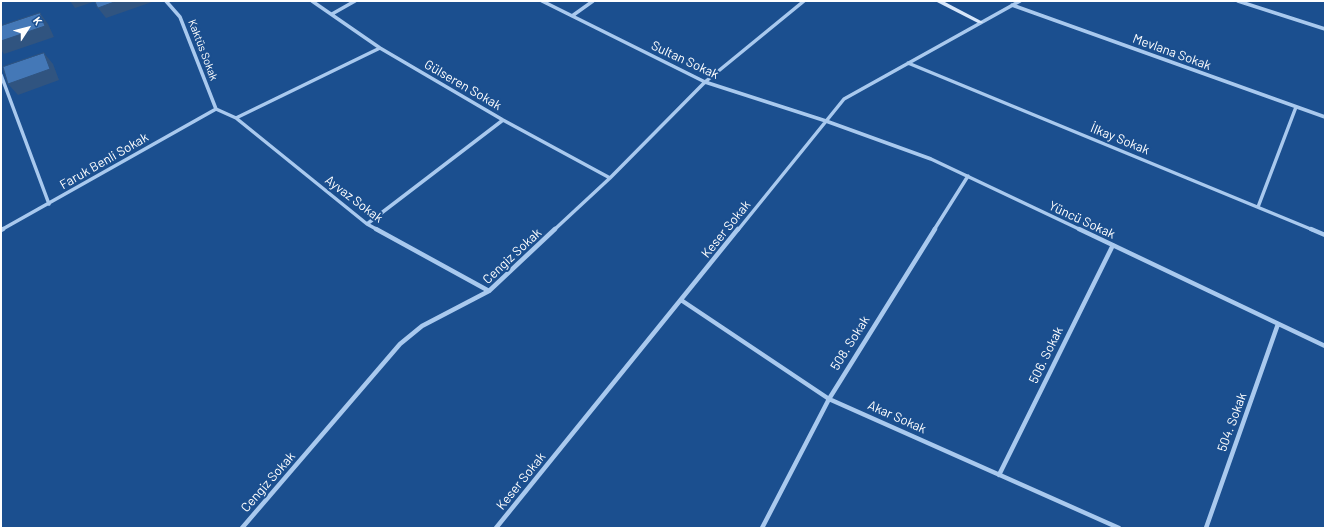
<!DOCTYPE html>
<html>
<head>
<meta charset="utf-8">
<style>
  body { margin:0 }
  #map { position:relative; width:1326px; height:529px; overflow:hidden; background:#1b4f8f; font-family:Barlow,sans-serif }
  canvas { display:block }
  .frame { position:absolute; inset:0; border:2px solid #fff; pointer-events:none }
  .north { position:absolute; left:8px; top:8px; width:40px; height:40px; -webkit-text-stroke:3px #1b4f8f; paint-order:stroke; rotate:54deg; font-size:11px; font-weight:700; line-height:16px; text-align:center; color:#fff }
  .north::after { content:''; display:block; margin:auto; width:14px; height:18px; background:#fff; clip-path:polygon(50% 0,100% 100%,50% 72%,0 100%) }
</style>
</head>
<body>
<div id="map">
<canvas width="1326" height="529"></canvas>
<div class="frame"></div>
<div class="north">K</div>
</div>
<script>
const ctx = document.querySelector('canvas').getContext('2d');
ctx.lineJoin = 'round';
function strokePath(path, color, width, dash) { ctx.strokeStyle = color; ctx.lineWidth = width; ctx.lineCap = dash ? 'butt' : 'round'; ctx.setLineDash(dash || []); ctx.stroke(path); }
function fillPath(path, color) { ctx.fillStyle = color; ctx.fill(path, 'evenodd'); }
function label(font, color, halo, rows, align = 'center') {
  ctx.font = font + ' Barlow,sans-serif'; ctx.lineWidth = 4; ctx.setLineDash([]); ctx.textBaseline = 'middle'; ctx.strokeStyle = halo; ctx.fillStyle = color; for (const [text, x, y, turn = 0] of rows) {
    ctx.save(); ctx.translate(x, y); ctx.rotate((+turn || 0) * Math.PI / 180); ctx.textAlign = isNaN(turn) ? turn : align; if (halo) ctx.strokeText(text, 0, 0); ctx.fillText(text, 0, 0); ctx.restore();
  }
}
strokePath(new Path2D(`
  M166 1 180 17 216 109
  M312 1 380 48 503 120 610 178
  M542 1 705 82 826 121 931 159 1081 230
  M1238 1 1325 29
  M1012 5 1325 117
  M332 14 355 1
  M572 16 593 1
  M908 63 1313 230
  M1 75 49 204
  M216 109 236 118 367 224 378 230
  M236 118 380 48
  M1258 207 1296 107
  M367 224 503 120
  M1 230 216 109
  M554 230 610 178 705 82 804 1
  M738 230 844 99 1020 1
  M934 230 968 176`), '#a9c9ee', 3.5);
strokePath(new Path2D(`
  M376 229 489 291
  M1079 229 1325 346
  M1311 229 1325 235
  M1 230 3 229
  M681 300 829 399 1119 528
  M999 475 1113 245
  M242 528 400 344 422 326 489 291 555 229
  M496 528 738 229
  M762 528 829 399 935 229
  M1206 528 1278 324`), '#a9c9ee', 4.5);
fillPath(new Path2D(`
  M935 1H943L983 22 982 23H978Z`), '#d6e6fa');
fillPath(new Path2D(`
  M70 1H96L75 8Z
  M117 1H151L152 2 106 18 98 8Z
  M40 13 48 24 54 37 4 54 1 50V41Z
  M44 53 53 64 59 80 18 95 8 84Z`), '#305480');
const building = new Path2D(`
  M95 1H117L98 8Z
  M40 13 45 26 1 41V26Z
  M44 53 50 69 8 84 3 67Z`);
fillPath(building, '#4478b7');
strokePath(building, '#305480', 1);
label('11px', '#fff', '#1b4f8f', [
  ["Kaktüs Sokak",203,50,69]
]);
label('13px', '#fff', '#1b4f8f', [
  ["Mevlana Sokak",1172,52,20],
  ["Sultan Sokak",685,60,25],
  ["Gülseren Sokak",463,85,30],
  ["İlkay Sokak",1120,139,22],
  ["Faruk Benli Sokak",104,161,-30],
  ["Ayvaz Sokak",354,199,37],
  ["Yüncü Sokak",1082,220,25],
  ["Keser Sokak",726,229,-51],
  ["Cengiz Sokak",512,256,-43],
  ["508. Sokak",850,343,-58],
  ["506. Sokak",1046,355,-64],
  ["Akar Sokak",897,417,24],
  ["504. Sokak",1232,422,-70],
  ["Keser Sokak",521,481,-51],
  ["Cengiz Sokak",268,482,-49]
]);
</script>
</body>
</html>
